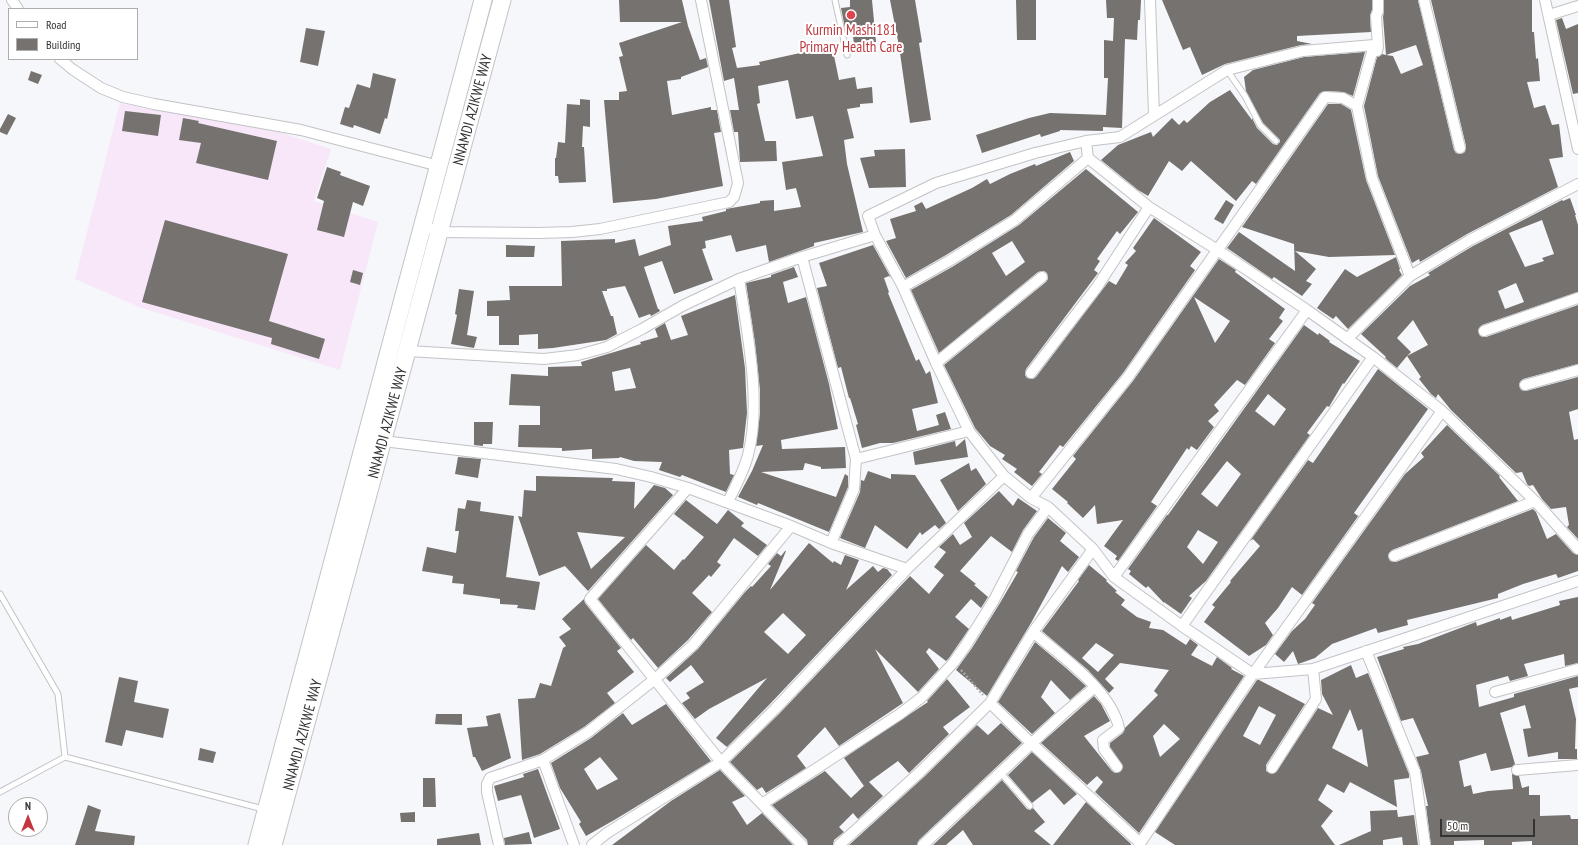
<!DOCTYPE html>
<html>
<head>
<meta charset="utf-8">
<style>
  body { margin:0 }
  #map { position:relative; width:1578px; height:845px; overflow:hidden; background:#f6f7fa; font-family:"PT Sans Narrow",sans-serif }
  canvas { display:block }
  .legend { position:absolute; left:8px; top:8px; width:130px; height:52px; box-sizing:border-box; background:#fff; border:1px solid #adadae; margin:0; padding:5px 7px; list-style:none; font-size:12px; color:#333334 }
  .legend li { display:flex; align-items:center; gap:8px; height:20px }
  .legend b { width:20px; border:1px solid #adadae }
  .north { position:absolute; left:8px; top:797px; width:40px; height:40px; box-sizing:border-box; background:#fff; border:1px solid #adadae; border-radius:50%; rotate:0deg; font-size:11px; font-weight:700; line-height:16px; text-align:center; color:#333334 }
  .north::after { content:''; display:block; margin:auto; width:14px; height:18px; background:#c53540; clip-path:polygon(50% 0,100% 100%,50% 72%,0 100%) }
  .scale { position:absolute; left:1440px; top:819px; width:95px; height:18px; box-sizing:border-box; border:2px solid #333334; border-top:0; padding-left:5px; font-size:12px; line-height:14px; white-space:nowrap; color:#333334; -webkit-text-stroke:3px #fff; paint-order:stroke }
</style>
</head>
<body>
<div id="map">
<canvas width="1578" height="845"></canvas>
<ul class="legend">
<li><b style="height:5px;background:#fff"></b>Road</li>
<li><b style="height:11px;background:#757270"></b>Building</li>
</ul>
<div class="north">N</div>
<div class="scale">50 m</div>
</div>
<script>
const ctx = document.querySelector('canvas').getContext('2d');
ctx.lineJoin = 'round';
function fillPath(path, color) { ctx.fillStyle = color; ctx.fill(path, 'evenodd'); }
function strokePath(path, color, width, dash) { ctx.strokeStyle = color; ctx.lineWidth = width; ctx.lineCap = dash ? 'butt' : 'round'; ctx.setLineDash(dash || []); ctx.stroke(path); }
function label(font, color, halo, rows, align = 'center') {
  ctx.font = font + ' "PT Sans Narrow",sans-serif'; ctx.lineWidth = 4; ctx.setLineDash([]); ctx.textBaseline = 'middle'; ctx.strokeStyle = halo; ctx.fillStyle = color; for (const [text, x, y, turn = 0] of rows) {
    ctx.save(); ctx.translate(x, y); ctx.rotate((+turn || 0) * Math.PI / 180); ctx.textAlign = isNaN(turn) ? turn : align; if (halo) ctx.strokeText(text, 0, 0); ctx.fillText(text, 0, 0); ctx.restore();
  }
}
fillPath(new Path2D(`
  M120 103 261 126 331 149 314 201 378 222 340 370 139 307 75 279Z`), '#f7e7f9');
fillPath(new Path2D(`
  M619 0H682L688 26 700 60 706 58 708 67 681 77V79L667 81 672 115 711 107V110H717L721 132 714 133 723 186 656 199 613 203 604 100H619V92L627 91 619 57 623 56 619 43 682 22H620Z
  M709 0H729L736 47 732 48 737 68 760 65 759 62 832 46 839 80 855 77 857 89 872 87 873 103 860 104V107L847 109 854 138 844 140 847 164 863 232 814 243V246L769 262 766 245 736 252 731 235 705 241 706 248 702 249 713 280 674 294 662 261 644 267 658 309H659L660 311 651 316 650 314 639 318 625 286 607 289V291H602L611 316H613L617 334 606 340 553 348 538 349V334L519 335V345H499V316H487V301L510 300 509 286H562L561 241 615 239V243L635 239 639 256 671 245 668 226 703 221 702 217 726 211V209L760 203V201L774 200V211L801 207 796 188 786 190 782 162 823 156 813 116 796 119 788 80 758 86 760 103 757 104 765 141H776L777 161 740 162 738 132H734L730 110H739L734 78 724 81Z
  M850 0H872L876 42 854 44 852 28H845L841 8 850 7Z
  M890 0H915L922 42 919 43 931 120 910 123 899 46Z
  M1016 0H1036V40H1017Z
  M1106 0H1141L1140 20H1138L1137 40 1125 39 1122 128 1103 127V131L1060 130V131L1041 137 1040 134 982 153 976 135 1029 118 1050 113 1106 115 1108 78H1104V40L1113 41 1114 18H1107Z
  M1162 0H1372V10L1370 16 1371 32 1297 36V41L1312 44 1301 45 1225 64 1202 75 1190 47 1183 50Z
  M1384 0H1418L1454 150 1456 153 1461 154 1465 152 1466 146 1431 0H1532V32H1534L1536 59 1538 58 1540 81 1527 82 1534 108 1545 105 1552 125 1559 124 1563 157 1549 159 1558 187 1467 234 1420 262 1419 259 1412 263 1378 176 1364 106 1377 57 1382 54 1386 55 1383 17 1384 11ZM1416 45 1423 65 1401 74 1393 56 1386 55Z
  M1562 18 1566 29 1578 24V93L1573 94 1556 20Z
  M306 28 325 31 318 66 300 62Z
  M1365 52 1353 96 1343 92 1325 91 1320 93 1256 184 1252 181 1236 201 1191 161 1182 171 1169 161 1148 196 1138 190 1101 160 1118 145 1151 132 1153 137 1172 118 1179 125 1184 120 1187 123 1210 102 1230 90 1252 120V118L1257 128 1273 144 1277 145 1280 142V140L1263 123 1246 91 1244 77 1253 70 1304 57Z
  M31 71 42 75 38 84 28 80Z
  M373 73 396 79 387 119 385 118 380 134 354 125 353 128 340 124 345 107 349 108 357 84 370 88Z
  M580 99 590 100V127L583 126 582 147H584L586 182 559 183 558 176H555V158H556L558 142 565 143 567 104 580 105Z
  M1328 104H1341L1351 110 1366 180 1395 255 1329 257 1295 251 1316 269 1306 281 1312 284 1302 296 1274 277 1272 279 1227 248 1239 232 1295 271 1294 244 1242 227Z
  M125 111 161 115 158 136 122 131Z
  M8 114 16 118 7 135 0 132V129Z
  M183 118 199 121 198 123 277 141 268 180 196 163 201 143 179 140Z
  M905 149 906 187 869 188 860 158 875 156 874 150Z
  M1070 152 1074 161 1011 215 946 255 906 278 886 241 896 238 890 219 916 211 914 206 922 202 926 209 972 188 987 179 990 184 1010 174 1035 164 1036 166Z
  M327 167 341 172 340 175 370 186 363 206 353 202 344 237 317 230 324 201 317 198Z
  M1086 169 1138 212 1120 234 1117 231 1097 259 1100 261 1094 270 1098 273 1026 369 1025 375 1027 378 1033 379 1036 377 1109 281 1116 285 1128 265 1125 263 1136 251 1133 248 1154 218 1201 252 1190 266 1195 270 1123 373 1063 447 1060 445 1039 472 1042 474 1032 486 1014 472 1017 469 1002 459 1005 455 990 446 975 428 944 365 1046 282 1048 279 1047 273 1044 271 1038 272 939 353 911 290 952 267 1019 225ZM1012 241 1025 262 1006 276 992 253Z
  M1570 198 1576 215H1575L1578 225V292L1482 325 1478 330 1480 336 1486 337 1578 305V364L1523 379 1519 384 1521 390 1526 391 1578 377V409L1569 412 1574 440 1578 439V539L1567 527 1569 525 1566 507 1551 509 1542 499 1533 485 1529 486 1527 484 1522 472 1516 473 1451 410 1438 394 1436 398 1431 394 1419 379 1421 377 1407 356 1397 368 1385 358 1386 357 1361 334 1410 286 1430 275 1428 273 1473 246 1562 200 1563 201ZM1542 220 1554 254 1542 258 1544 261 1525 267 1509 233ZM1516 283 1524 302 1505 309 1498 291ZM1413 320 1428 345 1407 356 1411 352 1397 338Z
  M1226 200 1234 205 1223 224 1214 219Z
  M165 220 288 254 269 321 325 339 319 359 271 344 272 338 142 302Z
  M506 245 535 246 534 257H506Z
  M873 245 891 278 889 276 884 278 889 292 888 293 916 361 919 359 926 374 930 371 938 403 912 409 917 431 939 425 936 415 945 412 951 429 893 443H880L862 448 856 425 858 424 850 398H849L841 367 838 368 817 288 827 286 819 263Z
  M1396 257 1400 269 1399 270 1402 275 1348 329 1336 316 1333 319 1317 308 1345 269 1357 277Z
  M1219 259 1236 270 1235 272 1285 309 1279 318 1283 321 1269 339 1275 343 1245 385 1237 380 1214 405 1219 411 1208 421 1214 427 1197 450 1191 446 1189 450 1187 448 1151 502 1157 506 1118 561 1115 559 1117 556 1104 546 1123 520 1097 524 1095 505 1083 518 1067 503 1068 502 1052 489 1076 459 1073 456 1133 381ZM1194 297 1230 321 1215 343Z
  M794 267 798 277 783 282 788 303 806 297 829 384 838 429 781 440 782 449 845 447 846 468 821 469V467L805 463 803 470 761 472 836 497 845 474 848 476V487L829 532 758 503 757 505 738 497 752 471 763 445 756 446 760 413V390L755 343 746 283 771 277V275Z
  M353 270 363 273 360 285 350 282Z
  M459 289 474 291 467 335 477 337 474 348 451 344 457 315 455 314Z
  M735 295 745 368 747 413 743 448 729 450 730 474 734 475 726 492 682 475 680 477 659 470 662 462 634 461 620 457 619 458 592 459V449L562 451V448L518 447 519 425H540V406L509 405 511 374 548 376V367L582 366 581 362 641 344 640 342 658 337 655 329 665 323 671 340 688 335 681 316ZM630 368 636 388 615 391 612 372Z
  M1304 325 1318 335 1319 333 1330 341 1329 342 1360 361 1344 384 1343 383 1329 407 1327 406 1307 433 1310 435 1206 581 1189 596 1192 598 1181 614 1164 602V603L1148 586 1146 588 1129 574 1131 571 1128 569 1167 515H1168ZM1268 394 1286 409 1274 426 1255 411ZM1227 461 1241 474 1217 507 1201 494ZM1198 530 1218 542 1203 564 1187 547Z
  M1378 369 1428 409 1354 513 1358 516 1359 515 1302 595 1292 587 1278 608 1265 623 1273 635 1266 645 1249 656 1204 622 1215 607 1212 605 1231 582 1230 581 1260 546 1253 539 1250 541 1308 460 1313 463Z
  M474 422H493L492 444H483V446L474 445Z
  M1447 425 1500 476 1499 477 1518 501 1392 550 1388 555 1390 561 1396 562 1533 509 1536 512 1547 539 1556 534 1573 553 1578 555V571L1558 578 1556 574 1523 584 1498 594V598L1407 620 1408 625 1378 633 1376 628 1332 644 1315 658 1301 663 1298 664 1293 651 1284 662 1275 654 1292 631 1305 619 1315 605 1312 603 1405 474 1424 457 1421 453Z
  M965 439 968 457 915 465 913 452 955 441 956 447Z
  M458 457 481 459 478 478 455 474Z
  M969 463 971 471 976 468 986 484 958 511 940 480Z
  M868 471 891 479V474L915 475 946 523 939 529 935 525 922 535 920 532 907 549 875 525 865 548 840 538 860 492 861 480 864 481Z
  M536 476 613 478 612 481 635 482 634 509 654 485 665 488 673 495 588 591 565 566 539 576 518 516 522 517 524 490 536 491ZM577 532 625 537 591 569Z
  M999 491 1013 506 1018 498 1037 511 1023 530 1012 552 991 536 960 571 976 584 974 585 988 597 981 608 971 599 955 617 969 629 949 658 946 661 929 648 926 652 939 669 918 692 875 649 903 703 839 746 825 727 797 756 806 768 766 793 762 787 757 790 730 762 779 714 910 576 929 594 944 575 934 567 946 552 939 547 953 534 960 545 972 537 964 523Z
  M467 500 481 502 480 511 514 516 506 577 540 582 535 610 517 608 518 605 500 604V599L463 594 464 584 452 583 453 576 422 571 427 547 456 553 459 531H455L458 508 465 509Z
  M686 500 717 524 728 510 744 523 741 526 767 545 758 556 734 538 717 562 721 565 711 577 709 575 692 593 712 612 688 640 658 668 633 638 631 640 598 599 646 545 674 570 683 559 684 560 704 537 674 514Z
  M1048 518 1066 533 1060 541 1079 557 1068 572 1062 566 1031 623 987 696 956 670 972 648 1000 603 1018 572 1016 571 1034 537Z
  M809 543 833 563 834 561 841 565 845 555 859 560 846 590 873 566 878 572 883 568 887 569 892 575 769 705 727 747 716 738 767 678 709 709 695 719 682 703 690 698 686 693 704 682 691 665 670 682 666 678 698 649 745 592 751 586 752 587 771 566 768 564 777 553 781 556 785 551H786L770 590ZM783 613 806 635 788 654 764 632Z
  M1089 565 1107 580 1106 581 1117 591 1115 592 1125 600 1121 605 1137 617 1151 622 1149 628 1163 630 1186 645 1190 639 1198 645 1191 655 1212 666 1217 657 1232 668 1231 669 1244 676 1139 833 1095 792 1103 782 1097 776 1087 785 1041 743 1094 696 1101 704 1110 721 1084 736 1112 771 1115 773 1120 772 1123 766 1110 747V743L1123 733 1125 728 1158 695 1154 691 1169 670 1120 663 1105 679 1114 688 1109 693 1088 670 1042 631 1079 581 1078 580ZM1096 643 1114 655 1098 672 1082 658ZM1164 724 1180 739 1160 757 1153 736Z
  M1578 597V663L1565 666 1564 654 1524 664 1528 676 1510 681 1508 676 1476 685 1479 707 1514 697V694L1578 676V687L1569 689 1576 719 1575 749H1577V759H1558V752L1528 757 1523 729 1531 728 1525 705 1500 713 1515 764 1512 767 1491 771 1486 753 1459 761 1464 787 1471 785 1473 794 1488 791 1513 789 1512 774 1519 776 1522 788 1529 786V795H1540V816L1570 815 1571 819H1578V845H1532V841L1512 842V845H1484V840L1454 841V845H1431L1426 806H1428L1421 771 1416 757 1429 754 1413 718 1401 721 1377 657 1404 649 1403 647 1418 644 1476 622 1477 626 1500 618V620L1511 616 1512 620 1560 605 1559 601Z
  M584 599 585 603 621 648 617 651 634 672 607 693 615 703 584 727 540 754 522 760 518 699 535 698 540 683 551 686 563 648 566 646 559 637 571 629 562 619Z
  M1035 642 1066 668 1086 686 1070 700 1051 680 1041 697 1055 713 1032 734 998 702Z
  M1351 665 1356 678 1368 673 1409 774V778L1394 780 1397 807 1350 782 1344 793 1327 784 1318 800 1333 811 1321 826 1335 845H1175L1155 832 1257 680H1259L1305 704 1266 765V771L1272 774 1277 771 1318 708 1333 715 1322 694 1321 680ZM1259 706 1276 715 1260 745 1243 736ZM1350 709 1358 731 1362 729 1368 767 1332 748Z
  M119 677 138 681 134 702 169 709 163 738 126 730 122 746 105 742Z
  M947 679 970 707 943 727 949 734 909 773 898 761 869 782 883 796 858 819 853 813 839 827 844 832 834 840 833 845H808L807 840 772 805 825 771 851 798 866 784 864 786 844 758 928 702 927 701Z
  M666 704 711 761 616 819 586 836 579 824 581 822 560 788 551 763 591 738 623 713 632 725ZM600 757 618 779 597 790 584 769Z
  M500 713 511 758 482 771 475 757H473L467 728 488 726 486 716Z
  M436 714H462V725L435 724Z
  M1001 723 1022 743 919 840 917 845H849L924 777 977 725 988 735Z
  M200 748 216 752 213 763 198 760Z
  M1032 752 1077 794 1064 805 1050 789 1032 803 1008 775Z
  M538 769 560 829 534 838 521 795 498 801 494 786 524 777 523 774Z
  M720 770 745 796 732 802 747 825 762 813 793 845H612L671 801Z
  M423 778H435L436 807H423Z
  M1002 780 1027 809 1030 810 1033 808 1045 822 1034 831 1051 845H973L963 830 946 845H933Z
  M1086 802 1131 844V845H1053Z
  M88 805 101 810 95 831 135 836 134 845H75Z
  M1397 810 1398 817 1414 815 1418 845H1403L1402 837 1383 840V845H1339L1371 831 1370 811Z
  M415 812V822H401L400 813Z
  M529 832 532 844 505 845 504 838Z
  M479 833 481 845H437V839Z`), '#757270');
const service = new Path2D(`
  M835 0 847 55
  M1227 70 1245 96 1260 125 1276 141
  M0 594 58 694 65 757 0 792
  M65 757 263 809
  M1000 772 1030 806`);
const minor = new Path2D(`
  M12 0 18 9
  M1150 0 1154 115
  M1424 0 1460 148
  M1545 0 1578 149
  M1549 15 1578 6
  M1377 51 1378 47 1376 16 1378 11V0
  M60 59 72 69 101 88 123 97 154 104 301 130 439 166
  M1086 141 1088 158 1149 207 1216 249 1307 310 1373 357 1442 411 1535 501 1578 549
  M423 226 440 232 539 233 572 232 600 229 729 202 734 197 738 183 701 0
  M802 257 856 459 854 489 831 543
  M1410 276 1372 178 1357 106 1374 45 1303 51 1227 70 1120 137 1086 141 1035 153 936 183 868 216 875 235 903 287 936 363 969 431 1004 476 1031 498 1048 507 1093 549 1114 577 1182 626 1253 674 1313 669 1578 581
  M903 287 949 261 1015 220 1088 158
  M1484 331 1578 298
  M1347 339 1410 276 1470 240 1578 184
  M408 351 544 359 578 355 607 347 642 329 684 305 739 279 802 257 875 235
  M936 363 1042 277
  M1031 373 1097 287 1149 207
  M1525 385 1578 370
  M383 441 616 469 651 477 688 488 791 526 831 543 907 569
  M856 459 969 431
  M688 488 590 599 721 762 802 845
  M1031 498 1128 377 1325 97 1343 98 1357 106
  M728 502C735 487 744 471 748 455 762 403 747 331 739 279
  M1394 556 1535 501
  M1114 577 1307 310
  M1182 626 1373 357
  M1033 632C1061 656 1111 690 1119 728L1103 740 1104 749 1117 767
  M1366 651 1415 772 1425 845
  M1495 692 1578 669
  M990 703 1031 743 1140 843
  M543 760 574 845
  M1272 768 1316 699 1313 669
  M1517 770 1578 765
  M762 804 900 714 922 697 954 662 966 645 994 600 1028 534 1048 507
  M499 845 487 792V784L490 778 543 760 588 732 655 679 693 645 791 526
  M592 845 607 833 721 762 774 710 907 569 1004 476
  M839 845 920 772 990 703 1033 632 1093 549
  M923 845 1063 714 1095 687
  M1139 845 1253 674 1442 411`);
const trunk = new Path2D(`
  M257 845 483 0
  M273 845 502 0`);
strokePath(service, '#c2c3c6', 7);
strokePath(minor, '#c2c3c6', 12);
strokePath(trunk, '#c2c3c6', 19);
strokePath(new Path2D(`
  M961 670 983 695`), '#aaaaad', 2.5, [2, 2]);
strokePath(service, '#fff', 5);
strokePath(minor, '#fff', 10);
strokePath(trunk, '#fff', 17);
for (const [x, y, r, color] of [
  [851,15,5,"#e0444e"]
]) { const dot = new Path2D(); dot.arc(x, y, r, 0, 2 * Math.PI); ctx.fillStyle = color; ctx.fill(dot); strokePath(dot, '#fff', 1.5); }
label('15px', '#be3a42', '#fff', [
  ["Kurmin Mashi181",851,31],
  ["Primary Health Care",851,48]
]);
label('15px', '#333334', '#fff', [
  ["NNAMDI AZIKWE WAY",473,110,-75],
  ["NNAMDI AZIKWE WAY",388,423,-75],
  ["NNAMDI AZIKWE WAY",303,735,-75]
]);
</script>
</body>
</html>
